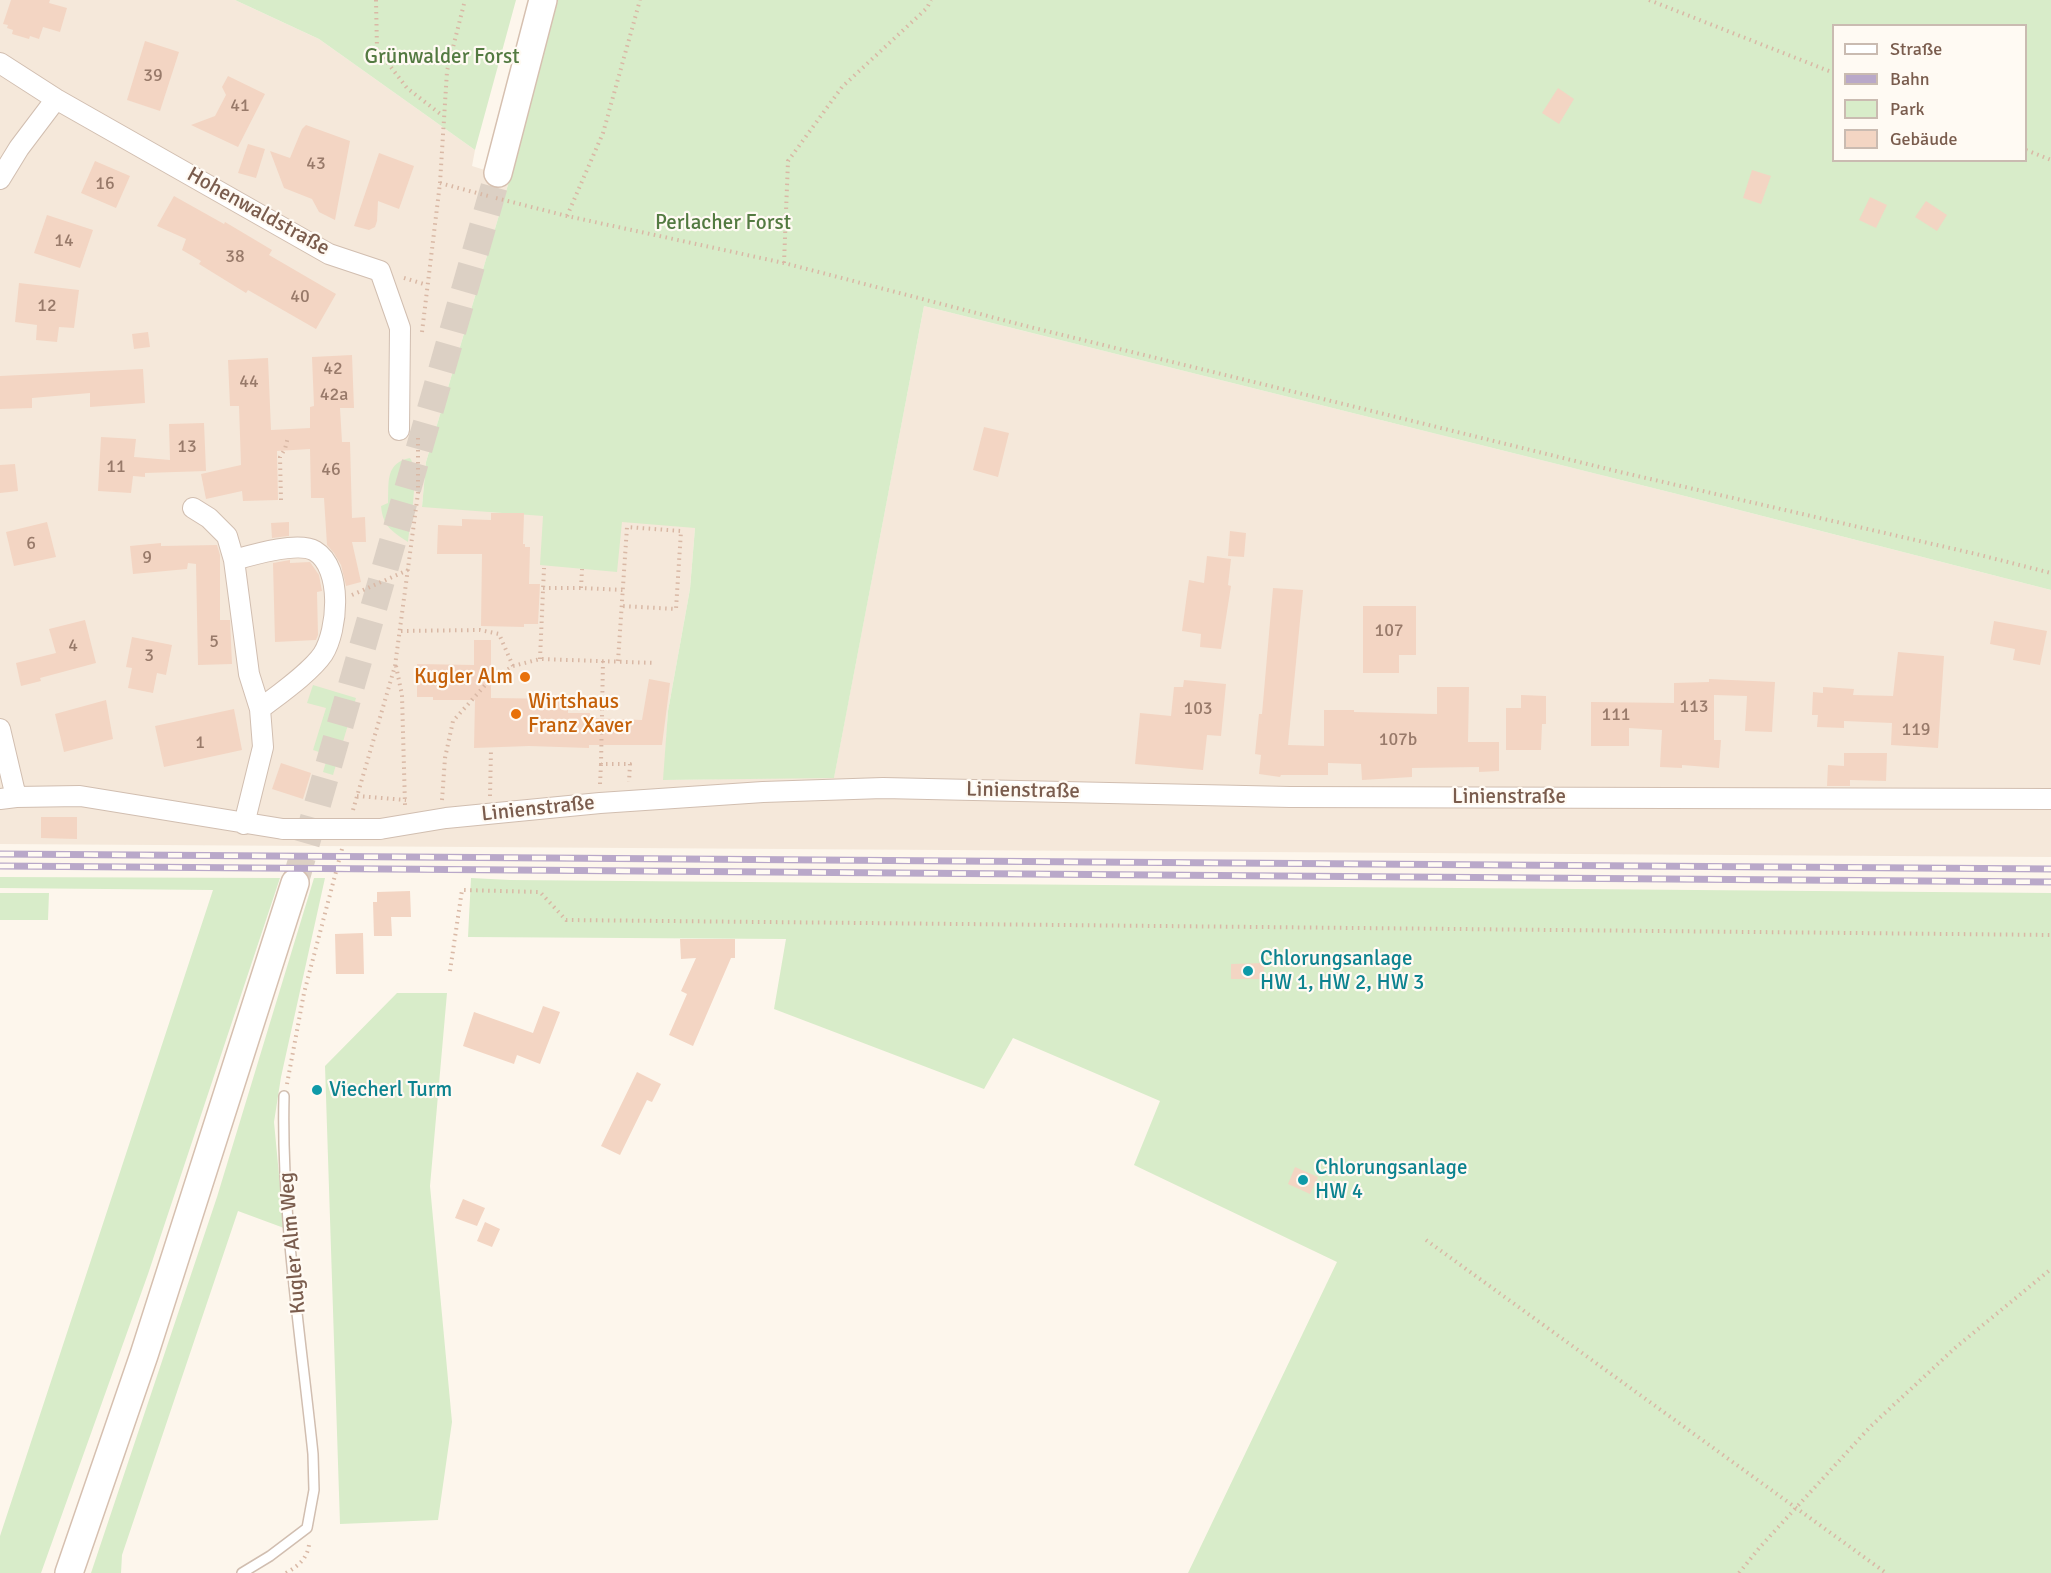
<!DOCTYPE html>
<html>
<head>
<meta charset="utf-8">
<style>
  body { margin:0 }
  #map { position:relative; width:2051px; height:1573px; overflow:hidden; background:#fdf6ec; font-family:Signika,sans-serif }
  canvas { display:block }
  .legend { position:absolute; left:1832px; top:24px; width:195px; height:138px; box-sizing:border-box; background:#fffaf3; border:2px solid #cabbb1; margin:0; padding:8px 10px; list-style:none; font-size:18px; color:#7a5c4d }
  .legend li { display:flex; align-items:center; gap:12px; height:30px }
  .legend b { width:30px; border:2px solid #cabbb1 }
</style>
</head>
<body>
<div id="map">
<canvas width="2051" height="1573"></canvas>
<ul class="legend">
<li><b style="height:8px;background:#fff"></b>Straße</li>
<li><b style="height:8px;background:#b9a8c9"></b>Bahn</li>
<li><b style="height:16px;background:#d8ecc9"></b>Park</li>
<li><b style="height:16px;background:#f3d5c3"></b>Gebäude</li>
</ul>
</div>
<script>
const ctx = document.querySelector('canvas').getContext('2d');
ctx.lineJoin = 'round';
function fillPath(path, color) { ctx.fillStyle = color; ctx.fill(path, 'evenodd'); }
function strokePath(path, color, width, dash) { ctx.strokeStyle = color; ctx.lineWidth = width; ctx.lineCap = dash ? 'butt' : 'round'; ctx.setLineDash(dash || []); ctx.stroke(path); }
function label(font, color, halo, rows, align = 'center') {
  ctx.font = font + ' Signika,sans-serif'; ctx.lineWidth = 4.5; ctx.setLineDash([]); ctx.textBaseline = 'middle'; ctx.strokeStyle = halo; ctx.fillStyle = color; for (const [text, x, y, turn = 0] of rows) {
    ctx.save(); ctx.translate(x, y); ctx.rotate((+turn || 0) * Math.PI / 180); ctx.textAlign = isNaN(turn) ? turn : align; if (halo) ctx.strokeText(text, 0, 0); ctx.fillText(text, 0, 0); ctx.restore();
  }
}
fillPath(new Path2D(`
  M0 0H235L319 39 475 150 472 166 510 178 426 462 422 507 490 439 695 528 690 589 668 711 664 780 834 777 924 306 1673 493 2051 590V857L0 844Z`), '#f5e8da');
fillPath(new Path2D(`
  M235 0H516L475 150 319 39Z
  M558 0H2051V590L1673 493 924 306 834 778 663 780 668 711 690 589 695 528 622 522 617 572 540 565 543 516 422 507 426 462 510 178ZM1834 26H2026V160H1834Z
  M410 458C420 472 410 523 408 542 392 531 383 527 381 506L388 503C389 482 385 463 410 458Z
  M313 685 356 698 333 775 323 772 328 755 313 750 326 708 307 703Z
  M0 877 280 878 148 1274 41 1573H0V1536L213 890 0 888Z
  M314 878H325L281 1077 274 1122 284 1228 238 1211 122 1555 121 1573H91L217 1197Z
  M471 878 510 880 2051 893V1573H1188L1337 1262 1134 1165 1160 1101 1013 1038 984 1089 774 1009 786 939 468 937Z
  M0 893H49L48 920H0Z
  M397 993H447L430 1186 452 1422 438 1520 340 1524 325 1066Z`), '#d8ecc9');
fillPath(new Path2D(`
  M11 0H50L49 3 67 8 60 32 43 27 39 39 30 36 29 39 12 34 13 30 7 28 8 25 3 24Z
  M145 41 179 52 160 111 127 100Z
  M228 76 265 94 238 147 191 125 215 116 226 95 222 87Z
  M1558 88 1574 99 1559 124 1542 113Z
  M306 125 350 141 335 220 319 212 312 199 284 188 270 151 290 158 302 129Z
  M248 144 265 149 256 178 238 173Z
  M379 153 414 166 399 209 378 201 377 221 375 227 369 230 354 226Z
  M95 161 130 176 116 208 81 193Z
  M1752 170 1771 176 1761 204 1743 198Z
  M174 196 224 224 225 222 272 250 269 255 336 294 316 329 248 290 246 293 199 264 201 261 182 250 186 239 157 226Z
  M1870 197 1887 205 1876 228 1859 220Z
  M1926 201 1947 215 1937 231 1915 217Z
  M47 215 93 230 80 268 34 253Z
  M19 283 79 290 74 328 59 327 57 342 36 340 37 325 15 322Z
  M148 332 150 347 134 349 132 334Z
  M352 355 354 408H340L342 442H350L352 518 365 517 366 542H352L361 582 346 586 341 565 334 553 327 545 324 498H311L310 449 277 451 278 500 243 501 242 491 206 499 201 474 241 465 239 406H230L228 360 268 358 271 430 310 428V407L314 406 312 357Z
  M143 369 145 403 90 407V393L32 398V408L0 409V376Z
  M204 423 206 471 145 473V477L133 476 131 493 98 491 101 437 136 439 134 457 170 460 169 424Z
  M984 427 1009 433 998 477 973 470Z
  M15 464 18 491 0 493V465Z
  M491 513H524L523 544H525V547H530L529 584H540L538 624H524V627L481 626 482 554H437L438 525 462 526V519L491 520Z
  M47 522 56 557 14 566 6 532Z
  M289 522V536L272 538 271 523Z
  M1230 531 1246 533 1244 557 1228 556Z
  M161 543V546L217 545 220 555V620H230L232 664 198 665 196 564 188 563 187 569 133 574 130 546Z
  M1207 556 1231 559 1228 585 1231 586 1221 649 1200 647 1201 634 1182 631 1189 580 1204 583Z
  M290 560V563L310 562 319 575 322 591 317 592 318 635 316 640 275 642 273 563Z
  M1273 588 1303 590 1288 745 1324 746V710H1354V712L1437 714V687H1469L1468 742H1499V771L1479 772V767L1412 768V777L1362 780 1361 764 1328 763V775H1281L1280 777 1259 774 1261 755 1255 754 1259 714H1262Z
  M1363 606H1416V655H1399V673H1363Z
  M85 620 96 663 40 678 41 681 21 686 16 663 56 653 49 629Z
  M1994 621 2047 631 2040 665 2013 660 2015 649 1990 644Z
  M132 637 172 645 166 675 157 673 153 693 128 688 132 668 126 667Z
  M474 640H491V698L568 699V713H590V718L642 720 649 679 670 683 662 745H589V748L529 746 474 748 475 700H433V697H417V664L474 665Z
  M1898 652 1944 656 1938 748 1891 745 1892 723 1844 721V728L1817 727 1818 715H1812L1813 692 1823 693V687L1854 689 1853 695 1893 696Z
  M1709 679 1775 682 1772 732 1745 731 1747 696 1714 695V740H1721L1719 768 1682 765V768L1660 767 1662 730 1629 728V746H1591V702L1674 703V683L1709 682Z
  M1184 680 1226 684 1221 736 1207 735 1203 770 1135 764 1140 713 1171 716 1174 687H1183Z
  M1521 695 1546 696V724H1542L1541 750H1506V708H1521Z
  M106 700 113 739 64 752 55 714Z
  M234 709 242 750 164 767 155 726Z
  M1844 753H1887L1886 781 1850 780V786H1827L1828 765 1844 766Z
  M281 763 311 773 303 799 272 789Z
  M41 817H77V839L41 838Z
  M410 891 411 917H391L392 936H374L373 902H377V892Z
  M363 933 364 974H336L335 934Z
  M680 939H735V958H731L693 1046 669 1035 687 994 681 991 696 958 681 959Z
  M1264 963V979H1231V964Z
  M543 1006 560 1012 540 1064 517 1055 514 1064 463 1046 474 1012 533 1033Z
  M637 1072 661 1084 652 1102 647 1100 620 1155 601 1146Z
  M1295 1167 1318 1177 1310 1194 1288 1184Z
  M463 1199 485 1208 477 1226 455 1218Z
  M485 1222 500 1229 492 1247 477 1241Z`), '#f3d5c3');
strokePath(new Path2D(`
  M295 883 498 173`), '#dcd0c4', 27, [27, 14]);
const service = new Path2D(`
  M242 1573 270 1556 307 1528 314 1490 313 1454C301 1337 281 1214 284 1096`);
const minor = new Path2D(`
  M0 63 56 99 329 254 380 271 400 328 399 430
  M0 179 19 148 56 99
  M193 508 209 518 227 536 234 560 249 674 260 709 263 747 244 824
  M234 560C252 555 298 541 315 551 343 568 338 630 323 654 311 672 278 695 260 709
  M0 729 16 797
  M0 799 16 797 80 796 283 829
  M380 829 446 818 600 803 763 792 883 788 1290 797 2051 799`);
const secondary = new Path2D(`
  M498 173 543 0
  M69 1573 144 1355 295 883`);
strokePath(service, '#d1beb0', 12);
strokePath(minor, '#d1beb0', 22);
strokePath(secondary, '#d6c0b0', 30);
strokePath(new Path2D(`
  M376 0 377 49 407 88 443 116
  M1649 0 1834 73
  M2026 150 2051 160
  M440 183 488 196
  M496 198 567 216 784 263 1030 327 1620 472 1976 554 2051 573
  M567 216 603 133 640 0
  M784 263 788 161 842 87 927 8 931 0
  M404 278 427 285
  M422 332 440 183 447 71 465 0
  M281 500 280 457 285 449 288 437
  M543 588H581L623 590
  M581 588 582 569
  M352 595 408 570
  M401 631 480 630 499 634 513 666
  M540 659 544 568
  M603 661 601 764H630L629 782
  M618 661 627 527 681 531 676 609 622 606
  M396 666 402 695 405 805
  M600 784 601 764
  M357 796 406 800
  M490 796 491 749
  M442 800 445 758 453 721 488 682 513 666 540 659 656 663
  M353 810 395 666 418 493V438
  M450 971 462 890 540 892 566 920 2051 935
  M287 1084 304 993 342 849
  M1426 1240 1886 1573
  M286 1573C298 1566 307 1559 309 1545
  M1739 1573 1760 1547 1871 1426 1955 1348 2051 1269`), '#d9b8a5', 4, [1.5, 4.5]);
strokePath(service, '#fff', 9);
strokePath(minor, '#fff', 20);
strokePath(secondary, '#fff', 27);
const rail = new Path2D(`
  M0 854 2051 869
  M0 866 2051 882`);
strokePath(rail, '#b9a8c9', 7);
strokePath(rail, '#fffaf3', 4.5, [14]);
const minorBridge = new Path2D(`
  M283 829H380`);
strokePath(minorBridge, '#d1beb0', 22, []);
strokePath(minorBridge, '#fff', 20);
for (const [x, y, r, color] of [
  [525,677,6,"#e8710a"],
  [516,714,6,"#e8710a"],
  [1248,971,6,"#0f9aa8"],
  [317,1090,6,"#0f9aa8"],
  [1303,1180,6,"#0f9aa8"]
]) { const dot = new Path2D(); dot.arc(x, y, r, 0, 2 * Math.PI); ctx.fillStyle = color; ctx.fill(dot); strokePath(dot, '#fffaf3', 2); }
label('18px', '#987a6a', null, [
  ["39",153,76],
  ["41",240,106],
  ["43",316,164],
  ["16",105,184],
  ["14",64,241],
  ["38",235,257],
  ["40",300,297],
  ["12",47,306],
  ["42",333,369],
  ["44",249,382],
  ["42a",334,395],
  ["13",187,447],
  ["11",116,467],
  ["46",331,470],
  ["6",31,544],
  ["9",147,558],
  ["107",1389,631],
  ["5",214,642],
  ["4",73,646],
  ["3",149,656],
  ["113",1694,707],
  ["103",1198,709],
  ["111",1616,715],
  ["119",1916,730],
  ["107b",1398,740],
  ["1",200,743]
]);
label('21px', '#537a41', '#fffaf3', [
  ["Grünwalder Forst",442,57],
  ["Perlacher Forst",723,223]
]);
label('21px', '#7a5c4d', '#fffaf3', [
  ["Hohenwaldstraße",258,212,29],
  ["Linienstraße",1023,791,1],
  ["Linienstraße",1509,797],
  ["Linienstraße",538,809,-6],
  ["Kugler Alm Weg",293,1243,-95]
]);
label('21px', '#c56008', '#fffaf3', [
  ["Kugler Alm",513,677],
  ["Wirtshaus",528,702,"left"],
  ["Franz Xaver",528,726,"left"]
], 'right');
label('21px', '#0d838f', '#fffaf3', [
  ["Chlorungsanlage",1260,959],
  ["HW 1, HW 2, HW 3",1260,983],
  ["Viecherl Turm",329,1090],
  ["Chlorungsanlage",1315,1168],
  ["HW 4",1315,1192]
], 'left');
</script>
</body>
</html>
